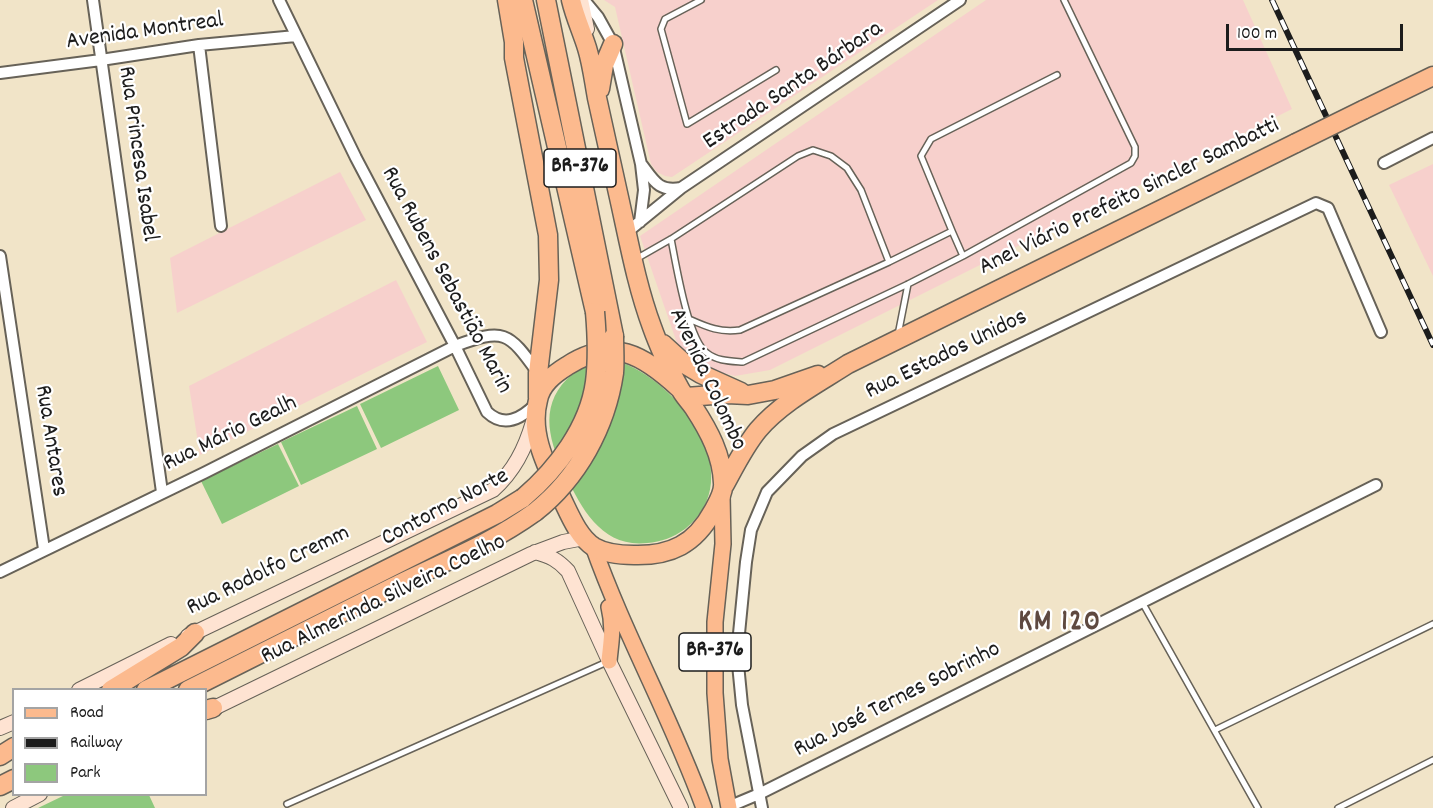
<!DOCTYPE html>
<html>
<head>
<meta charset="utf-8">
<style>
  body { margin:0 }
  #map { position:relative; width:1433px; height:808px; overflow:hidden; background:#f1e4c8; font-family:Dekko,sans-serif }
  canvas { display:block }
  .legend { position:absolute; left:12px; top:688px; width:195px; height:108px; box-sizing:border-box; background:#fff; border:2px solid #a4a4a4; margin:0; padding:8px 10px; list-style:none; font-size:18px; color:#1c1c1c }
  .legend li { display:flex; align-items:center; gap:12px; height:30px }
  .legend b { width:30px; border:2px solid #a4a4a4 }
  .scale { position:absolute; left:1226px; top:24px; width:177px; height:27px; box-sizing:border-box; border:3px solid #1c1c1c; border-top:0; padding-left:8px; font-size:18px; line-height:21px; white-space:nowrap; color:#1c1c1c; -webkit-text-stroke:4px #fff; paint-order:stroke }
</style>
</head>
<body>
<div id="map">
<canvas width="1433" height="808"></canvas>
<ul class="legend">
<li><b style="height:8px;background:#fcba8e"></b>Road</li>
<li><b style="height:8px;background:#1c1c1c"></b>Railway</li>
<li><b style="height:16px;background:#8dc87d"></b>Park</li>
</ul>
<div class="scale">100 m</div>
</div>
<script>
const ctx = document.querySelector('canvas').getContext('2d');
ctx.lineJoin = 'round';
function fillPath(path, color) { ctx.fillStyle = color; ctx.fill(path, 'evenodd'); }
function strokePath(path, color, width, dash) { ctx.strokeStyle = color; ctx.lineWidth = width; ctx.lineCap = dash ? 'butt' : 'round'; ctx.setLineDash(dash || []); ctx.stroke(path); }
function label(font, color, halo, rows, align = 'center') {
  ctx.font = font + ' Dekko,sans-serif'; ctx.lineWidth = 4.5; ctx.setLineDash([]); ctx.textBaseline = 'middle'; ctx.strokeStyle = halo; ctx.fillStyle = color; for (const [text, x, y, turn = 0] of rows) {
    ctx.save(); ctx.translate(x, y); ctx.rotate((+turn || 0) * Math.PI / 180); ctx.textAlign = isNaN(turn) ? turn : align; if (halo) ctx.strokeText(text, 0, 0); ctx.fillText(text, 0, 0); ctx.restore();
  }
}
fillPath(new Path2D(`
  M604 0H938L672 177 665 176 657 172 651 164 615 7Z
  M986 0H1243L1292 109 770 370 735 376 708 369 679 349 640 236Z
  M1433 164V276L1389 185Z
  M340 172 366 220 177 313 170 258Z
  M396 280 427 342 200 455 189 386Z`), '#f7d0cc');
fillPath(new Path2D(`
  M617 361C677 379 752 476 685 529 674 537 661 542 647 543 603 548 582 510 566 476 550 444 538 408 567 379 573 374 582 366 589 364 598 361 608 362 617 361Z
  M438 366 459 410 381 448 360 404Z
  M357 406 377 449 301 485 281 442Z
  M278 444 299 486 222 524 201 481Z
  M65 795H149L155 808H38Z`), '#8dc87d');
const lane = new Path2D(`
  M701 0 665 19 661 29 687 124 776 70
  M952 231 921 156 931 139 1057 75
  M963 256 1131 163 1135 156V147L1064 0
  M636 259 671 239 798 156 813 150 831 156 847 168 861 190 889 262 952 231 963 256 908 284 743 362C730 361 717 361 707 353 688 340 676 264 671 239
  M689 319C707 327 720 333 740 330L889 262
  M898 335 908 284
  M1142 602 1258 808
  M1215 730 1433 624
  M287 804 607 662
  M1338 808 1433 760`);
const street = new Path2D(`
  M93 0 162 492
  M279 0 356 158 455 346 487 412C504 428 521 419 536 404
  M584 0 598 17 613 44 641 164 644 190 640 222
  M199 45 221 226
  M0 73 101 60 199 45 296 36
  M1384 163 1433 138
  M642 165C654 181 659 192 681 188
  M627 232 681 188 960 0
  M0 256 44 549
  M0 572 204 473 455 346C504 328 508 331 538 373
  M728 807 759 794 1376 485
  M762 808 742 705 737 654 746 562 751 530 767 492 802 456 833 434 1316 203 1328 208 1381 332`);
const secondary = new Path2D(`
  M581 0 587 29
  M535 552C550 556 558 560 568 571L609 661 681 808
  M188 636 493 490C514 471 525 449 533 422
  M79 690 171 644
  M206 712 531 554 563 542 584 538
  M0 728 14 722
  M13 808 40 794`);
const primary = new Path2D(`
  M722 496 723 544 715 622V693L720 759 729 808
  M593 546C625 636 672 719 704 808
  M609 661C611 640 614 628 609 607`);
const highway = new Path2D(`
  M507 0 514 42V58L548 235 549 280 538 373V398
  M523 0 595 312
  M546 0 614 336
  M571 0C575 17 582 32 587 48 592 64 594 82 597 98 604 130 611 162 618 193 628 237 636 284 652 327 658 344 670 371 679 387 683 395 689 401 694 408 709 431 722 455 723 483 724 493 718 502 713 511 695 544 671 556 634 555 620 555 606 554 594 547 578 537 569 513 561 497 547 467 529 434 538 400 541 384 554 374 567 366 613 336 643 355 679 388
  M600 89 604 65 613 44
  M1363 110 1433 76
  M663 344 686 365 701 374 741 392
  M686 397 727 394 748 395 775 390 818 375
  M724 486C734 468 744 447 758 430 782 402 817 384 848 364L1296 143
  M111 690 181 647 195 633
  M146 690 497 514 523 498
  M188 690C257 656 324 621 393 587 443 562 489 545 535 512
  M206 710 213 708
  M0 756 14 747
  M0 786 14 779`);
strokePath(lane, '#676258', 8);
strokePath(street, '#676258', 14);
strokePath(secondary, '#676258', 16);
strokePath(primary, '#676258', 18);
strokePath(highway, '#676258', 21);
strokePath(lane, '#fff', 5);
strokePath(street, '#fff', 10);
strokePath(secondary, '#fee3d2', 14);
strokePath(primary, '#fcba8e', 15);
strokePath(highway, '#fcba8e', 18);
const rail = new Path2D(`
  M1272 0 1433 345`);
strokePath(rail, '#1c1c1c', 6);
strokePath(rail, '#fff', 4, [11]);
const highwayBridge = new Path2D(`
  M1296 143 1363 110
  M523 498C557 469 589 427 595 382 598 358 597 335 595 312
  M535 512C578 478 606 427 614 373 615 361 614 348 614 336`);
strokePath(highwayBridge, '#676258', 21, []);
strokePath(highwayBridge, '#fcba8e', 18);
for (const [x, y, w] of [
  [580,168,72],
  [715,652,72]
]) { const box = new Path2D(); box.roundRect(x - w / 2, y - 19, w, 38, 4.5); ctx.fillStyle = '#fff'; ctx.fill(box); strokePath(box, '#1c1c1c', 1.5); }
label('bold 22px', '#1c1c1c', null, [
  ["BR-376",580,168],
  ["BR-376",715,652]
]);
label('24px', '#1c1c1c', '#fff', [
  ["Avenida Montreal",145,33,-8],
  ["Estrada Santa Bárbara",794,87,-34],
  ["Rua Princesa Isabel",136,154,82],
  ["Anel Viário Prefeito Sincler Sambatti",1130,198,-26],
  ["Rua Rubens Sebastião Marin",445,281,62],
  ["Rua Estados Unidos",947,356,-26],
  ["Avenida Colombo",706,380,65],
  ["Rua Mário Gealh",231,435,-26],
  ["Rua Antares",49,441,81],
  ["Contorno Norte",446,509,-28],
  ["Rua Rodolfo Cremm",269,572,-26],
  ["Rua Almerinda Silveira Coelho",384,601,-26],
  ["Rua José Ternes Sobrinho",898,701,-27]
]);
ctx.letterSpacing = '1.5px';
label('bold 30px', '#5e4940', '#fff', [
  ["KM 120",1060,625]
]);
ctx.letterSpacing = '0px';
</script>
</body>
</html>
